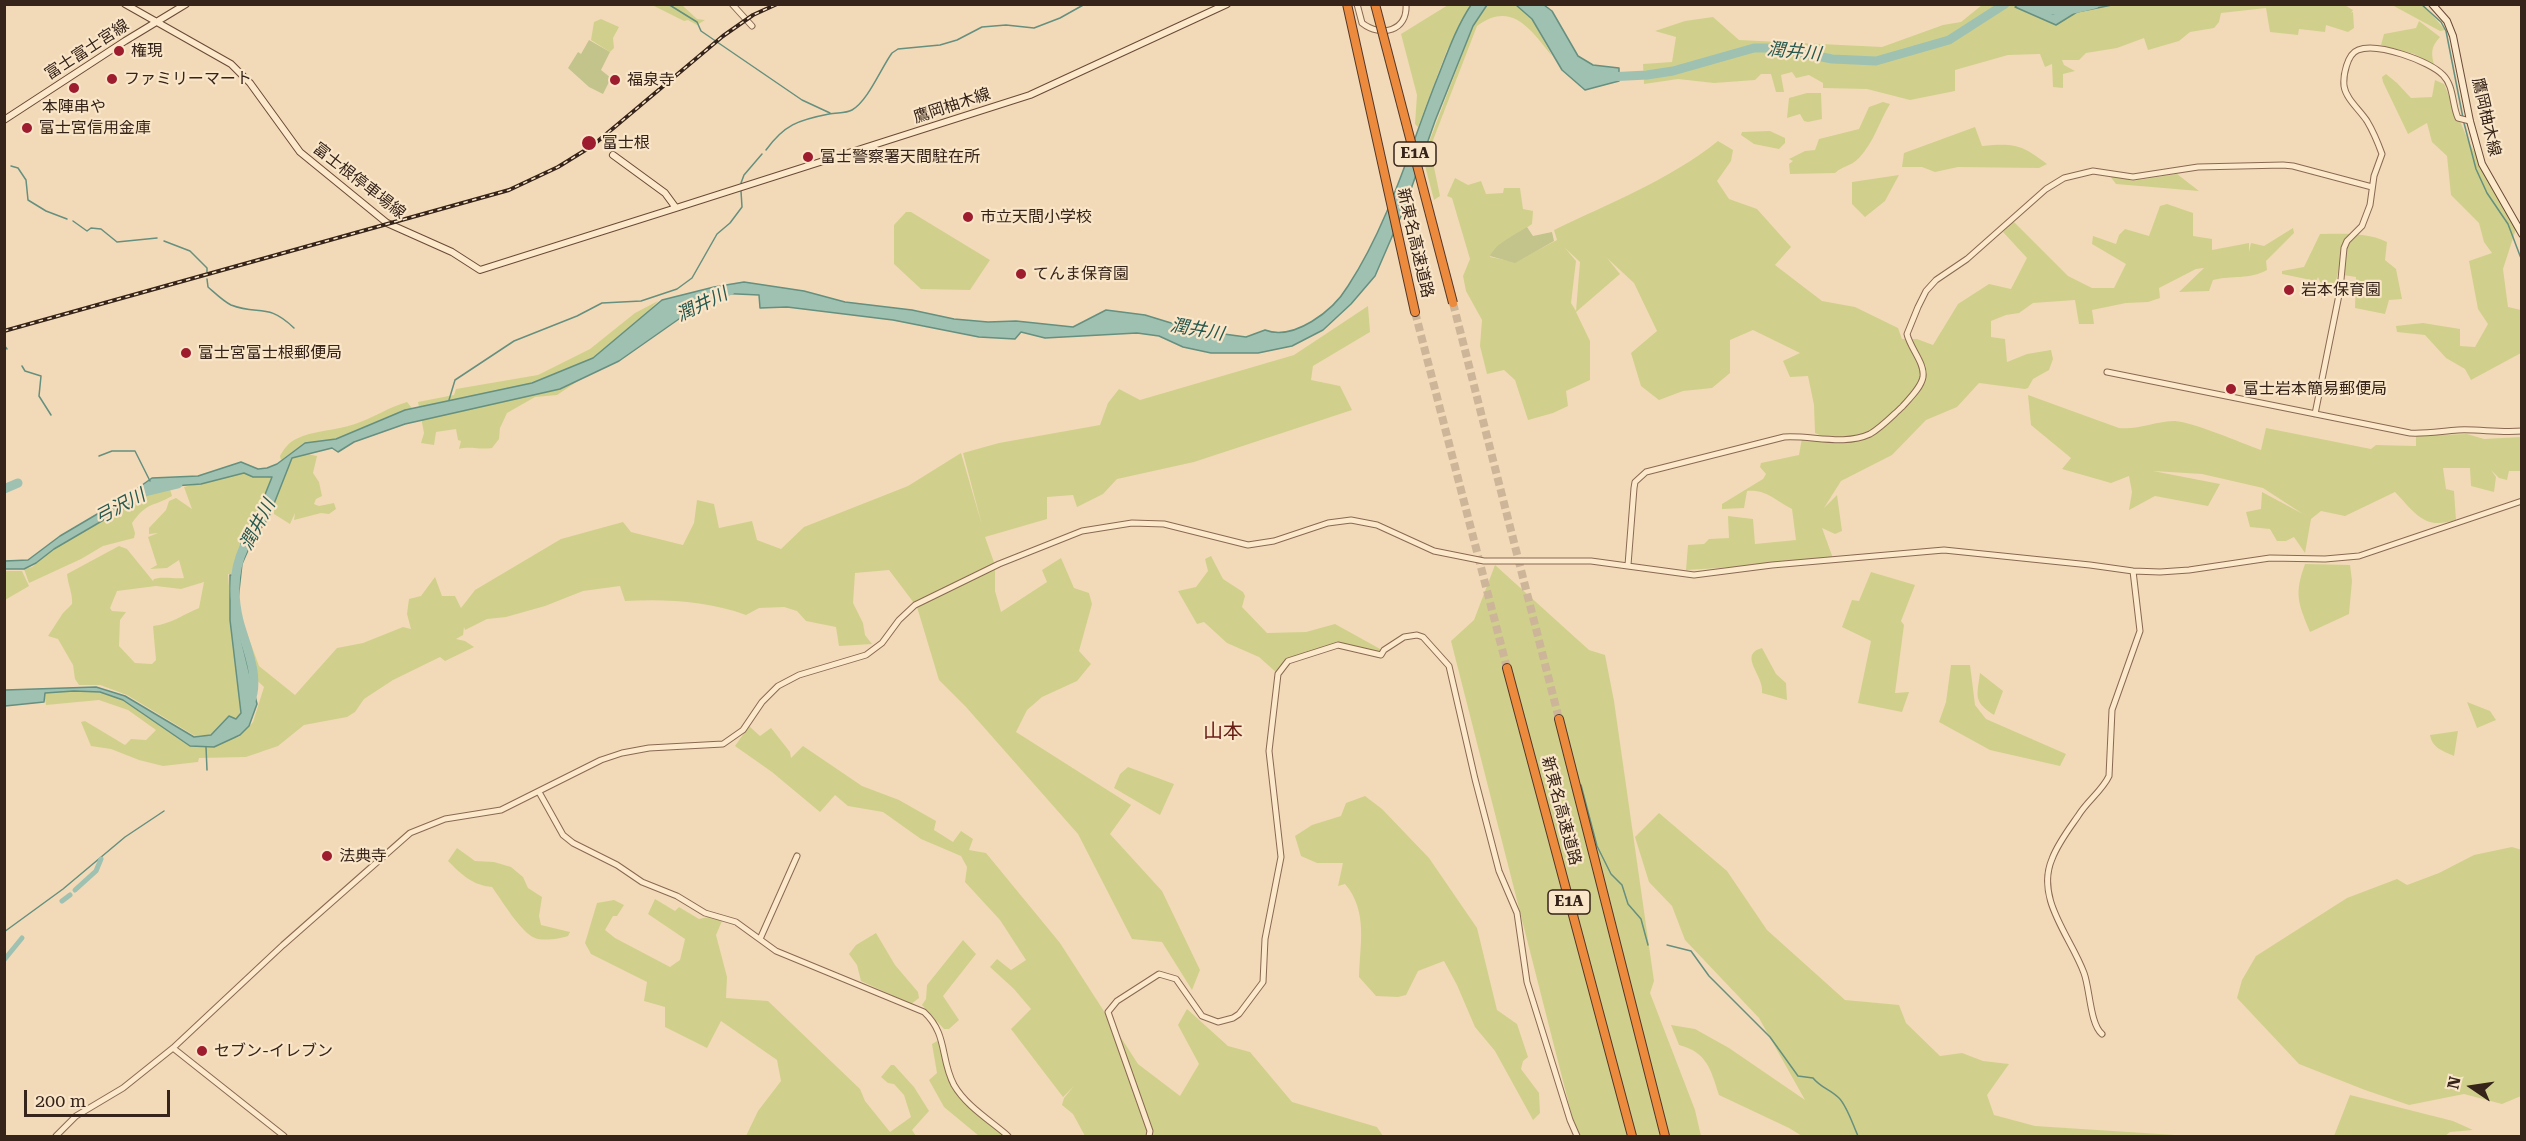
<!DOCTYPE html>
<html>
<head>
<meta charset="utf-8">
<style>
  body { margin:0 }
  #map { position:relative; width:2526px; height:1141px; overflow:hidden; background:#f2dab8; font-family:"Roboto Serif",serif }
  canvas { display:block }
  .frame { position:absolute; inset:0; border:6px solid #362319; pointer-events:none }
  .north { position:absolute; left:2442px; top:1057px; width:60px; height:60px; -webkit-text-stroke:4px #f9e5c8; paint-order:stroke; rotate:283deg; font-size:16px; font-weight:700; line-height:24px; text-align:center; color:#362319 }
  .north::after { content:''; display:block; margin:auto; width:21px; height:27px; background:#362319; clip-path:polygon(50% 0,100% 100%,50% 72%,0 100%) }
  .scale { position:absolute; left:24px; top:1090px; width:146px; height:27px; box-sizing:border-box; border:3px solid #362319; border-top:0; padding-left:8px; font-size:18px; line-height:21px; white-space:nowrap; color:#362319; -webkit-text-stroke:4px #f9e5c8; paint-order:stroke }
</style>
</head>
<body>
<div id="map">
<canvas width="2526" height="1141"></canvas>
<div class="frame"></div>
<div class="north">N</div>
<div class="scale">200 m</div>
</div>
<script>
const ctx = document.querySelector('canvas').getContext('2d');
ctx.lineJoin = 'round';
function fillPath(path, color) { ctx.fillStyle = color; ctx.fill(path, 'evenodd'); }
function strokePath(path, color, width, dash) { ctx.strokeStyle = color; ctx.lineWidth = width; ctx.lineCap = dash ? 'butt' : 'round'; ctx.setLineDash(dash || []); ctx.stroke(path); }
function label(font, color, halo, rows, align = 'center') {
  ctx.font = font + ' "Roboto Serif","Noto Sans JP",serif'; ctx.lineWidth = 4.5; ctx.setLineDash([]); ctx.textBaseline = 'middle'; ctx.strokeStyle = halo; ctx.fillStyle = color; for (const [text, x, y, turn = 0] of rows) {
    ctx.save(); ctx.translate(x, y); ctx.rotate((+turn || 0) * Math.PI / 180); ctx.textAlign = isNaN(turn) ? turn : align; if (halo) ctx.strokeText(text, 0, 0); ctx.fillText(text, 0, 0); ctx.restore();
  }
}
fillPath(new Path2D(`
  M2284 4H2343L2353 10 2351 13 2353 12 2354 28 2348 32 2326 25 2325 32 2299 29 2298 35 2270 32 2266 8 2221 13 2219 22 2214 28 2190 32 2179 41 2148 50 2144 38 2117 48 2086 53 2079 60H2062L2064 65 2075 71 2063 74V88L2053 87 2052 64 2045 67 2040 54 2008 55 1955 70V91L1910 100 1867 89 1823 88V83L1809 75 1796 78 1792 72 1781 75 1784 92H1776L1771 74H1761L1755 80 1714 83 1678 79 1644 84 1643 64 1672 62 1676 37 1655 31 1685 21 1713 17 1739 40 1882 47 1943 25 1961 22 1982 5Z
  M652 5H682L697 19 705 20 697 25 688 20 684 21Z
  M1448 5H1472L1447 50 1418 127 1415 124 1417 95 1401 34Z
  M1487 5H1516L1532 19 1552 56C1531 30 1512 0 1477 26L1430 148 1440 196 1434 200 1423 158 1473 26Z
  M2392 5H2424L2445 30 2440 31Z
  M601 19 619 27 613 38 614 48 610 52 591 40 594 22Z
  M2419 21 2440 37C2431 47 2431 52 2434 65L2414 54 2381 45 2384 34 2416 28Z
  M2386 74 2397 83 2411 98 2432 97 2435 80 2444 84 2468 140 2516 229 2503 269 2508 307 2521 310V353L2471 380 2465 369 2446 358 2425 335 2397 332 2396 326 2423 323 2460 329V346L2475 347 2488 324 2478 309 2469 261 2492 253 2484 242 2479 223 2451 195 2447 156 2432 142 2427 123 2408 134 2383 82 2382 77Z
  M1807 93H1821L1822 119 1808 122 1804 121 1800 114 1787 118 1789 98Z
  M1883 102 1890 104C1879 122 1874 142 1859 158 1850 167 1842 166 1835 173L1790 174 1789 164 1793 161 1789 159 1805 151 1815 150 1819 139 1859 129 1869 107Z
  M1975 127 1982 146C2014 143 2021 144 2047 164L2039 168 1958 167 1935 172 1922 167H1902L1904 153Z
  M1770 131 1785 138V143L1779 149 1754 144 1741 135 1742 132Z
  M1718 141 1733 150 1731 161 1717 181 1729 199 1757 209 1791 247 1775 265 1822 301 1855 307 1898 328 1902 339H1917L1933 345 1958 304 1989 284 2011 289 2027 258 2003 232 2013 221 2068 276 2092 288H2114L2126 264 2092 244 2093 236 2116 244 2119 235 2125 229 2149 236 2160 206 2167 204 2193 213V236L2212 239V250L2249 243V252L2251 243 2264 246 2293 228 2294 233 2266 261 2267 270C2249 280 2233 275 2213 280L2209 291 2179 292 2204 268 2196 269 2159 288 2160 298 2148 302 2126 303 2092 310 2094 324H2079L2075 300 2033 303 2019 313 2006 315 1991 321V337L2005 339 2007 362 2027 354 2051 350 2053 359 2049 370 2033 379 2028 388 2025 389 1979 383 1957 407 1926 420 1892 455 1841 481 1824 508 1837 495 1842 531 1835 534 1822 528 1834 561 1686 570 1688 545 1704 544 1709 539 1729 538 1728 516 1753 519 1755 544 1796 540 1792 509C1776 501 1766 489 1747 491L1744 508 1722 509V504L1763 479 1766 474 1760 467 1761 463 1799 455 1802 438 1824 437 1815 433 1814 405 1808 376 1790 377 1783 361 1800 353 1753 330 1730 340V373L1712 388 1683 391 1659 400 1641 386 1631 353 1657 331 1634 283 1607 258 1620 274 1576 312 1590 341V380L1566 391 1568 406 1553 413 1528 420 1515 380 1504 370 1487 374 1480 346 1482 320 1466 291 1463 276 1470 259 1452 198 1447 196 1455 178 1468 185 1481 181 1486 194 1503 193 1504 188H1520L1523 209 1533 211 1532 224 1493 251 1490 257 1515 262 1557 240 1554 230C1610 203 1669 180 1718 141ZM1565 248 1580 262 1576 311 1571 303 1576 261Z
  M2114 174 2132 181 2177 174 2199 191 2116 184 2110 176Z
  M1899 175 1885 201 1865 217 1852 204V182Z
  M906 212H911L990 260 970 290 921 289 894 264V225Z
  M2320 234C2343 234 2366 232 2387 242L2385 260 2396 269 2402 299 2389 300 2385 314 2355 308 2356 277 2343 275 2342 269 2339 268 2335 285 2333 288 2322 286 2318 277 2316 281 2282 274V271L2304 267Z
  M658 301 633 327 591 359 587 375 557 395 535 397 507 413 500 428 499 439 492 448C480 450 470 446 459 449L461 441 458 440 456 429 436 432 434 445 421 443 424 433 418 402 454 395 456 389 538 375 590 349 635 313Z
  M1368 306 1370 332 1313 366 1311 380 1340 386 1352 410 1194 462 1117 479 1103 494 1077 507 1073 495 1047 497V519L985 537 995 565V591L1001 612 1047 582 1042 570 1061 558 1074 588 1089 593 1092 604 1079 651 1091 664 1077 681 1042 697 1027 710 1016 732 1131 805 1110 834 1162 891 1200 970 1192 990 1162 942 1132 939 1078 834 966 707 939 680 917 607 889 570 855 573 853 603 863 623 865 635 872 644 839 646 836 627 806 621 797 611 784 607 759 608 746 615C707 601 667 599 625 601L620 586 583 591 545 606 506 617 487 619 465 630 464 627 463 635 456 639 465 641 474 647 445 661 440 657 393 680 364 699 355 712 347 717 304 725 278 746 246 757 199 758 198 762 163 766 139 760 111 749 91 746 81 722 85 721 125 745 131 739 146 740 156 730 128 710 99 700 46 705 44 693C63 692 83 688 101 692 133 699 162 727 189 745L200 747 201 743 239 737 253 722 264 687 246 670 233 623 240 614 259 666 295 695 337 648 363 643 403 627 411 629 407 614 409 599 421 596 435 577 442 596H455L461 608 475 590 561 539 623 522 631 532 683 545 694 523 697 500 714 504 719 528 752 521 757 540 781 549 804 527 908 486 961 453 982 525 963 453 999 443 1100 425 1108 403 1119 389 1140 400 1294 355Z
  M2028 395 2119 428C2138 430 2156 421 2175 421 2193 422 2241 443 2261 450L2266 428 2371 449 2376 445 2416 446V436L2467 434 2484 439 2521 437V471H2509L2507 480 2499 478 2491 470 2496 477 2494 492 2471 486 2470 468H2443L2446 489 2454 491 2456 520C2424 530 2416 514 2395 492L2345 516 2321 511 2311 519 2305 553 2294 537 2286 541H2277L2270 529 2250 527 2246 512 2261 509 2262 492 2303 514 2263 488 2202 474 2153 471 2220 484 2208 506 2155 496 2129 510 2132 492 2129 476 2111 483 2062 469 2071 458 2031 425Z
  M407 402 412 408 336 439 305 443 281 460 280 456C284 449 288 443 296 439 314 430 335 431 355 424 373 418 389 407 407 402Z
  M307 454 317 456 313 473 319 482 322 496 316 499 314 504 319 506 334 503 336 509 329 514 321 513 294 520 295 513 290 524 274 514C274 495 283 474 292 458Z
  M244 472 253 477H272L256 518 240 540V551L236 575 228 574 237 683 243 712 235 719 229 716 211 735 195 736 127 695 100 685H79L75 679 73 665 58 639 48 636 63 613 72 604C73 594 68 585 67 574L119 546 127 549 153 581 154 579C163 576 173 579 184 578L179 560 167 568 150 569 157 565 148 537 158 533 149 534V528L166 510 169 501 176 498 192 509 184 487ZM204 582 199 608C182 615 171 624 153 626L156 660 152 664 135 663 119 646 120 620 126 612 112 611 110 608 117 591 156 586 181 589Z
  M169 486 172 496C151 508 148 501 132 523L135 533 134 538 103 546 81 559 29 583 24 569 32 567 53 549 135 499Z
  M1211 556 1223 579 1243 592 1245 596 1242 607 1267 633 1306 632 1335 624 1382 650 1377 654 1338 645 1288 661 1278 674 1259 657 1227 643 1204 622 1197 624 1178 591 1196 587 1208 571 1205 559Z
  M2305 564 2350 565 2352 581 2349 614 2310 632C2298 603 2294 594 2305 564Z
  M1495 565 1589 650 1605 655 1614 701 1654 981 1650 993 1695 1110 1701 1136H1577L1451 641 1474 620Z
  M5 571H22L29 586 5 600Z
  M1871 572 1915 585 1901 621 1904 625 1895 693 1909 692 1902 712 1858 703 1871 641 1842 627 1852 600 1859 601Z
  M1762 648 1776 674 1786 683 1787 700 1762 693C1765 676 1737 655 1762 648Z
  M1951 665H1970L1975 705 1986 719 2066 754 2060 766 1990 750 1939 722 1946 702Z
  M1980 673 2003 691 1994 715C1973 701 1977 697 1980 673Z
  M2467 702 2490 711 2496 720 2477 728Z
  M749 726 760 736 771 728 790 752 791 758 803 746 862 786 899 800 936 821 934 830 953 842 961 831 973 839 969 850 986 853 1060 943 1138 1064 1180 1096 1199 1064 1178 1025 1187 1009 1228 1046 1250 1052 1292 1102 1377 1127 1383 1136H1085L1073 1114 1062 1105 1064 1098 1074 1086 1063 1097 1011 1029 1031 1009 1014 989 990 967 997 959 1011 970 1026 960 1000 920 965 882 967 867 961 856 921 839 883 812 848 806 835 795 820 812 772 772 735 746Z
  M2458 731 2454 756C2443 751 2432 748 2430 735Z
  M1128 767 1174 784 1160 815 1114 788 1120 774Z
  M1365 796 1382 809 1429 858 1477 928 1497 1010 1517 1024 1528 1057 1523 1061 1521 1069 1539 1093 1540 1113 1533 1120 1495 1051 1475 1027 1457 985 1444 961 1418 971 1406 995 1398 997 1376 996 1359 977C1360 943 1368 911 1345 884L1338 886 1343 863H1317L1301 856 1295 836 1312 825 1341 816 1346 803Z
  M1659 813 1727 871 1767 930 1845 1000 1899 1005 1906 1023 1940 1056 1962 1053 1983 1061 2009 1064 1987 1095 1994 1115 2035 1126 2175 1135 2176 1136H1802L1789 1128 1719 1095C1711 1070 1707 1052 1679 1045L1671 1025 1695 1029 1729 1048 1805 1100 1759 1018 1685 940 1672 906 1649 882 1635 837Z
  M2512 847 2522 850 2521 1096 2502 1104 2464 1094 2409 1105 2365 1090 2299 1064 2237 998 2242 980 2256 956 2347 898 2397 879 2407 885 2439 873 2474 855Z
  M457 848 475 861 494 862 511 867 523 877 528 888 542 897 539 916 541 925 570 932 568 936C560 939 542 941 535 938 521 933 501 899 492 887 472 885 462 875 448 861Z
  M655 899 675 911 679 907 699 919 708 917 722 921 716 935 727 977 726 998 768 1001 860 1089 865 1101 890 1132 911 1117 904 1095 894 1084 888 1083 881 1077 891 1065H894L914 1087 929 1111 912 1130 916 1136H746L758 1111 781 1081 777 1060 721 1021 707 1048 665 1027V1007L644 1001 647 982 591 954 585 943 597 903 614 900 624 905 617 916H613L605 930 615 938 670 967 680 960 685 939 648 914Z
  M876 933 895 965 918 992 919 998 911 1004 861 981 857 965 849 954 856 945Z
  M963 940 976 954 943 996 959 1020 949 1029H944L922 1005 926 999 927 985Z
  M939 1040 952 1088 1005 1136H979L944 1107 929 1080 937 1073 932 1044Z
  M2350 1095 2453 1121 2473 1130 2450 1132 2445 1136H2334Z`), '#d0d08c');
fillPath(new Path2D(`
  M589 40 610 52 601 70 611 78 603 94 589 87 568 68 578 52 581 54Z
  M1527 227 1533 236 1552 232 1554 241 1515 263 1490 256C1496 243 1515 235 1527 227Z`), '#c3c38c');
const water = new Path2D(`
  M2019 4 2035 5 2053 14 2079 5H2112L2077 12 2056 25 2015 7Z
  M1471 5H1487L1473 26 1435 121 1404 209 1375 276 1351 304 1323 330 1292 346 1258 353H1211L1183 347 1159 336 1137 333 1045 338 1021 332 1015 339 979 337 893 320 787 307 760 308 759 295 716 293 619 361 560 389 405 424 354 442 338 452 332 448 292 458 268 519 253 539 242 564 236 618 257 704 249 726 240 735 214 747 190 746 123 700 100 692 74 691 45 693 44 702 5 706V690L96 687 125 696 194 737 211 735 229 716 236 719 241 713 230 620V575L235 576 236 591 241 543 256 517 272 477H253L244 473 201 484 160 487 54 549 36 563 24 569H5V561L28 560 60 536 121 500 152 478 198 476 241 462 258 469 267 468 277 464 305 443 336 439 405 410 532 383 593 358 662 300 714 287 744 282 804 291 845 302 912 310 954 319 988 322 1016 321 1073 327 1106 310 1145 315 1194 330 1246 337 1265 330C1294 341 1333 311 1348 286 1388 225 1409 151 1435 84 1446 57 1455 29 1471 5Z
  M1516 5H1544L1552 11 1578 56 1593 65 1619 68V81L1585 90 1562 70 1532 19Z`);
fillPath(water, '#9ec1b2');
strokePath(water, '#658f7f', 1.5);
strokePath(new Path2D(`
  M668 4 697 22 701 31 802 100 830 113
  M2421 4 2441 22 2446 31 2463 118
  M2464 123 2476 169 2487 193 2508 224 2522 261
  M766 150C784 125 798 120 829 114 836 112 845 114 852 110 868 101 881 68 892 53L898 49 940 45 957 40 982 27 1006 25 1034 28 1060 18 1085 4
  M11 166 18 168 26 180 28 200 46 211 67 219
  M741 183 744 175 762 154
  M73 221 87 231 91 228 101 229 117 242 157 238
  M164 241 190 251 207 268V272
  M207 279 208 287C215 293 223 301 231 305 259 316 267 302 294 328
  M4 345 7 349
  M22 366 25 371 41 376 39 396 51 415
  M449 400 455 380 514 341 577 316 602 303 641 301 677 289 692 278 717 234 730 223 742 207 741 191
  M99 456 112 451H135L150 481
  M206 747 207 770
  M1581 785 1597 846 1611 874 1622 885 1628 904 1641 919 1648 945
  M4 932 63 889 125 837 164 811
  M1667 945 1691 951 1709 976 1770 1037 1798 1076 1813 1078C1821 1088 1830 1089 1839 1098 1847 1106 1853 1125 1858 1136`), '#658f7f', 1.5);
strokePath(new Path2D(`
  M75 890 96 871 101 859
  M62 901 70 895
  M4 960 22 938`), '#9ec1b2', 5);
strokePath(new Path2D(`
  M2027 4C2056 13 2066 12 2095 4
  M1608 77 1647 75 1673 71 1754 48H1777L1832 59 1876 61 1949 40 2005 4
  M697 304 731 290
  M4 489 18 483
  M145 492 178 484
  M244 547C233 570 233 596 239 621 246 647 261 677 250 703`), '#9ec1b2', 9);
strokePath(new Path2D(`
  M1453 303 1559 719
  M1415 312 1507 668`), '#ccb598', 8, [8, 4]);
const tertiary = new Path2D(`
  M732 4 752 26
  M1357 4 1362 23C1381 38 1408 31 1406 4
  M2107 372 2410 433C2426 434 2442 431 2458 430 2479 429 2500 433 2522 431
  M2315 414 2340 290 2344 248 2347 241 2362 226 2370 205 2374 176 2382 154C2378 143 2373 131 2367 121 2360 110 2346 99 2344 86 2343 76 2347 54 2358 50 2377 42 2429 61 2443 75 2454 86 2452 105 2458 118L2470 121
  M1628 565 1634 488 1635 482 1646 472 1784 437C1811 435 1844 446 1870 434 1882 427 1892 416 1902 407 1909 399 1921 388 1923 377 1925 363 1910 348 1907 334L1918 307 1926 291 1936 280 1967 259 2046 189 2064 178 2093 171 2133 177 2198 167 2283 165 2293 166 2372 187
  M539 792 563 835 573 843 617 865 642 882 677 896 705 913 736 922 776 951 924 1012C948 1034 940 1059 954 1085 966 1106 991 1121 1008 1136
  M760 939 797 856
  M2102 1034C2090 1024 2090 989 2084 973 2071 937 2035 899 2052 859 2058 843 2069 829 2078 816 2087 801 2102 791 2109 776L2112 710 2140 631 2133 571
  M173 1048 284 1136
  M56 1136 76 1116 123 1088 173 1048 283 945 410 833 445 819 501 810 601 760 622 753 649 748 723 744 743 730 762 702 778 686 799 675 866 655 882 643 899 620 915 605 999 564 1082 531 1132 523 1164 524 1248 545 1274 541 1328 523 1351 520 1377 525 1434 551 1484 561H1591L1694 575 1772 565 1944 550 2090 565 2133 571 2160 572 2189 570 2270 558 2325 559 2359 556 2522 501
  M1149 1136 1150 1131 1108 1012 1117 1001 1159 974 1176 979 1202 1016 1218 1022 1233 1018 1239 1014 1263 982 1265 939 1281 857 1269 751 1278 674 1288 661 1338 645 1381 655 1384 650 1404 637 1417 635 1423 637 1449 666 1475 779 1499 871 1517 913 1527 982 1570 1120 1577 1136`);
const secondary = new Path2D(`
  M125 4 231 64 250 83 300 152 387 223 452 252 480 270 676 208 665 193 613 155
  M2432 4 2447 21 2453 36 2470 121 2482 164 2522 234
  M4 120 125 41 186 4
  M676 208 1030 95 1227 4`);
const motorway = new Path2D(`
  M1347 4 1415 312
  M1507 668 1632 1136
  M1559 719 1665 1136`);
strokePath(tertiary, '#896952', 7);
strokePath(secondary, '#6a4a36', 8);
strokePath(motorway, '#553727', 10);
strokePath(tertiary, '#fce8cb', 5);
strokePath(secondary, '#fce8cb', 6);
strokePath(motorway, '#ec8b3e', 8);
const rail = new Path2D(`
  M4 331 509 190 558 167 592 146 723 36 753 15 777 4`);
strokePath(rail, '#362319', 4);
strokePath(rail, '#f9e5c8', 1.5, [4.5]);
const motorwayBridge = new Path2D(`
  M1375 4 1453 303`);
strokePath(motorwayBridge, '#553727', 10, []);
strokePath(motorwayBridge, '#ec8b3e', 8);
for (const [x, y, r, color] of [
  [119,51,6,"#9d1c2d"],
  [112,79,6,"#9d1c2d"],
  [615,80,6,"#9d1c2d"],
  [74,88,6,"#9d1c2d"],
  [27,128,6,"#9d1c2d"],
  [589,143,8,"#9d1c2d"],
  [808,157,6,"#9d1c2d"],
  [968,217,6,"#9d1c2d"],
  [1021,274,6,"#9d1c2d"],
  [2289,290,6,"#9d1c2d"],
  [186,353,6,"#9d1c2d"],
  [2231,389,6,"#9d1c2d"],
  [327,856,6,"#9d1c2d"],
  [202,1051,6,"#9d1c2d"]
]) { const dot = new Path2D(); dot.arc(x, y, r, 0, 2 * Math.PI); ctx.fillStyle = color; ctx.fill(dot); strokePath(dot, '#f9e5c8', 2); }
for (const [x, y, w] of [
  [1415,154,42],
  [1569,902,42]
]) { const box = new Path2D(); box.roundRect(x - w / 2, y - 12, w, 24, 4.5); ctx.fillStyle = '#f9e5c8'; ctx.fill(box); strokePath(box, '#362319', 1.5); }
label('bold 15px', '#362319', null, [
  ["E1A",1415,154],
  ["E1A",1569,902]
]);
label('16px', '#362319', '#f9e5c8', [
  ["富士富士宮線",87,50,-33],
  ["鷹岡柚木線",952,106,-18],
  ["鷹岡柚木線",2486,117,77],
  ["富士根停車場線",359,181,38],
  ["新東名高速道路",1415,243,77],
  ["新東名高速道路",1561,811,75]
]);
label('16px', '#362319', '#f9e5c8', [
  ["権現",131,51],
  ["ファミリーマート",124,79],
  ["福泉寺",627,80],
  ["本陣串や",74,107,"center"],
  ["富士宮信用金庫",39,128],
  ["富士根",602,143],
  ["富士警察署天間駐在所",820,157],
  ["市立天間小学校",980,217],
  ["てんま保育園",1033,274],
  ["岩本保育園",2301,290],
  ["富士宮富士根郵便局",198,353],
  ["富士岩本簡易郵便局",2243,389],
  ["法典寺",339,856],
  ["セブン-イレブン",214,1051]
], 'left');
label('italic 18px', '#26584e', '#f9e5c8', [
  ["潤井川",1794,52,6],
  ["潤井川",702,305,-26],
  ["潤井川",1197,330,10],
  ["弓沢川",120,507,-28],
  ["潤井川",258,525,-62]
]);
label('20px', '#671c14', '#f9e5c8', [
  ["山本",1223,732]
]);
</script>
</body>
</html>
